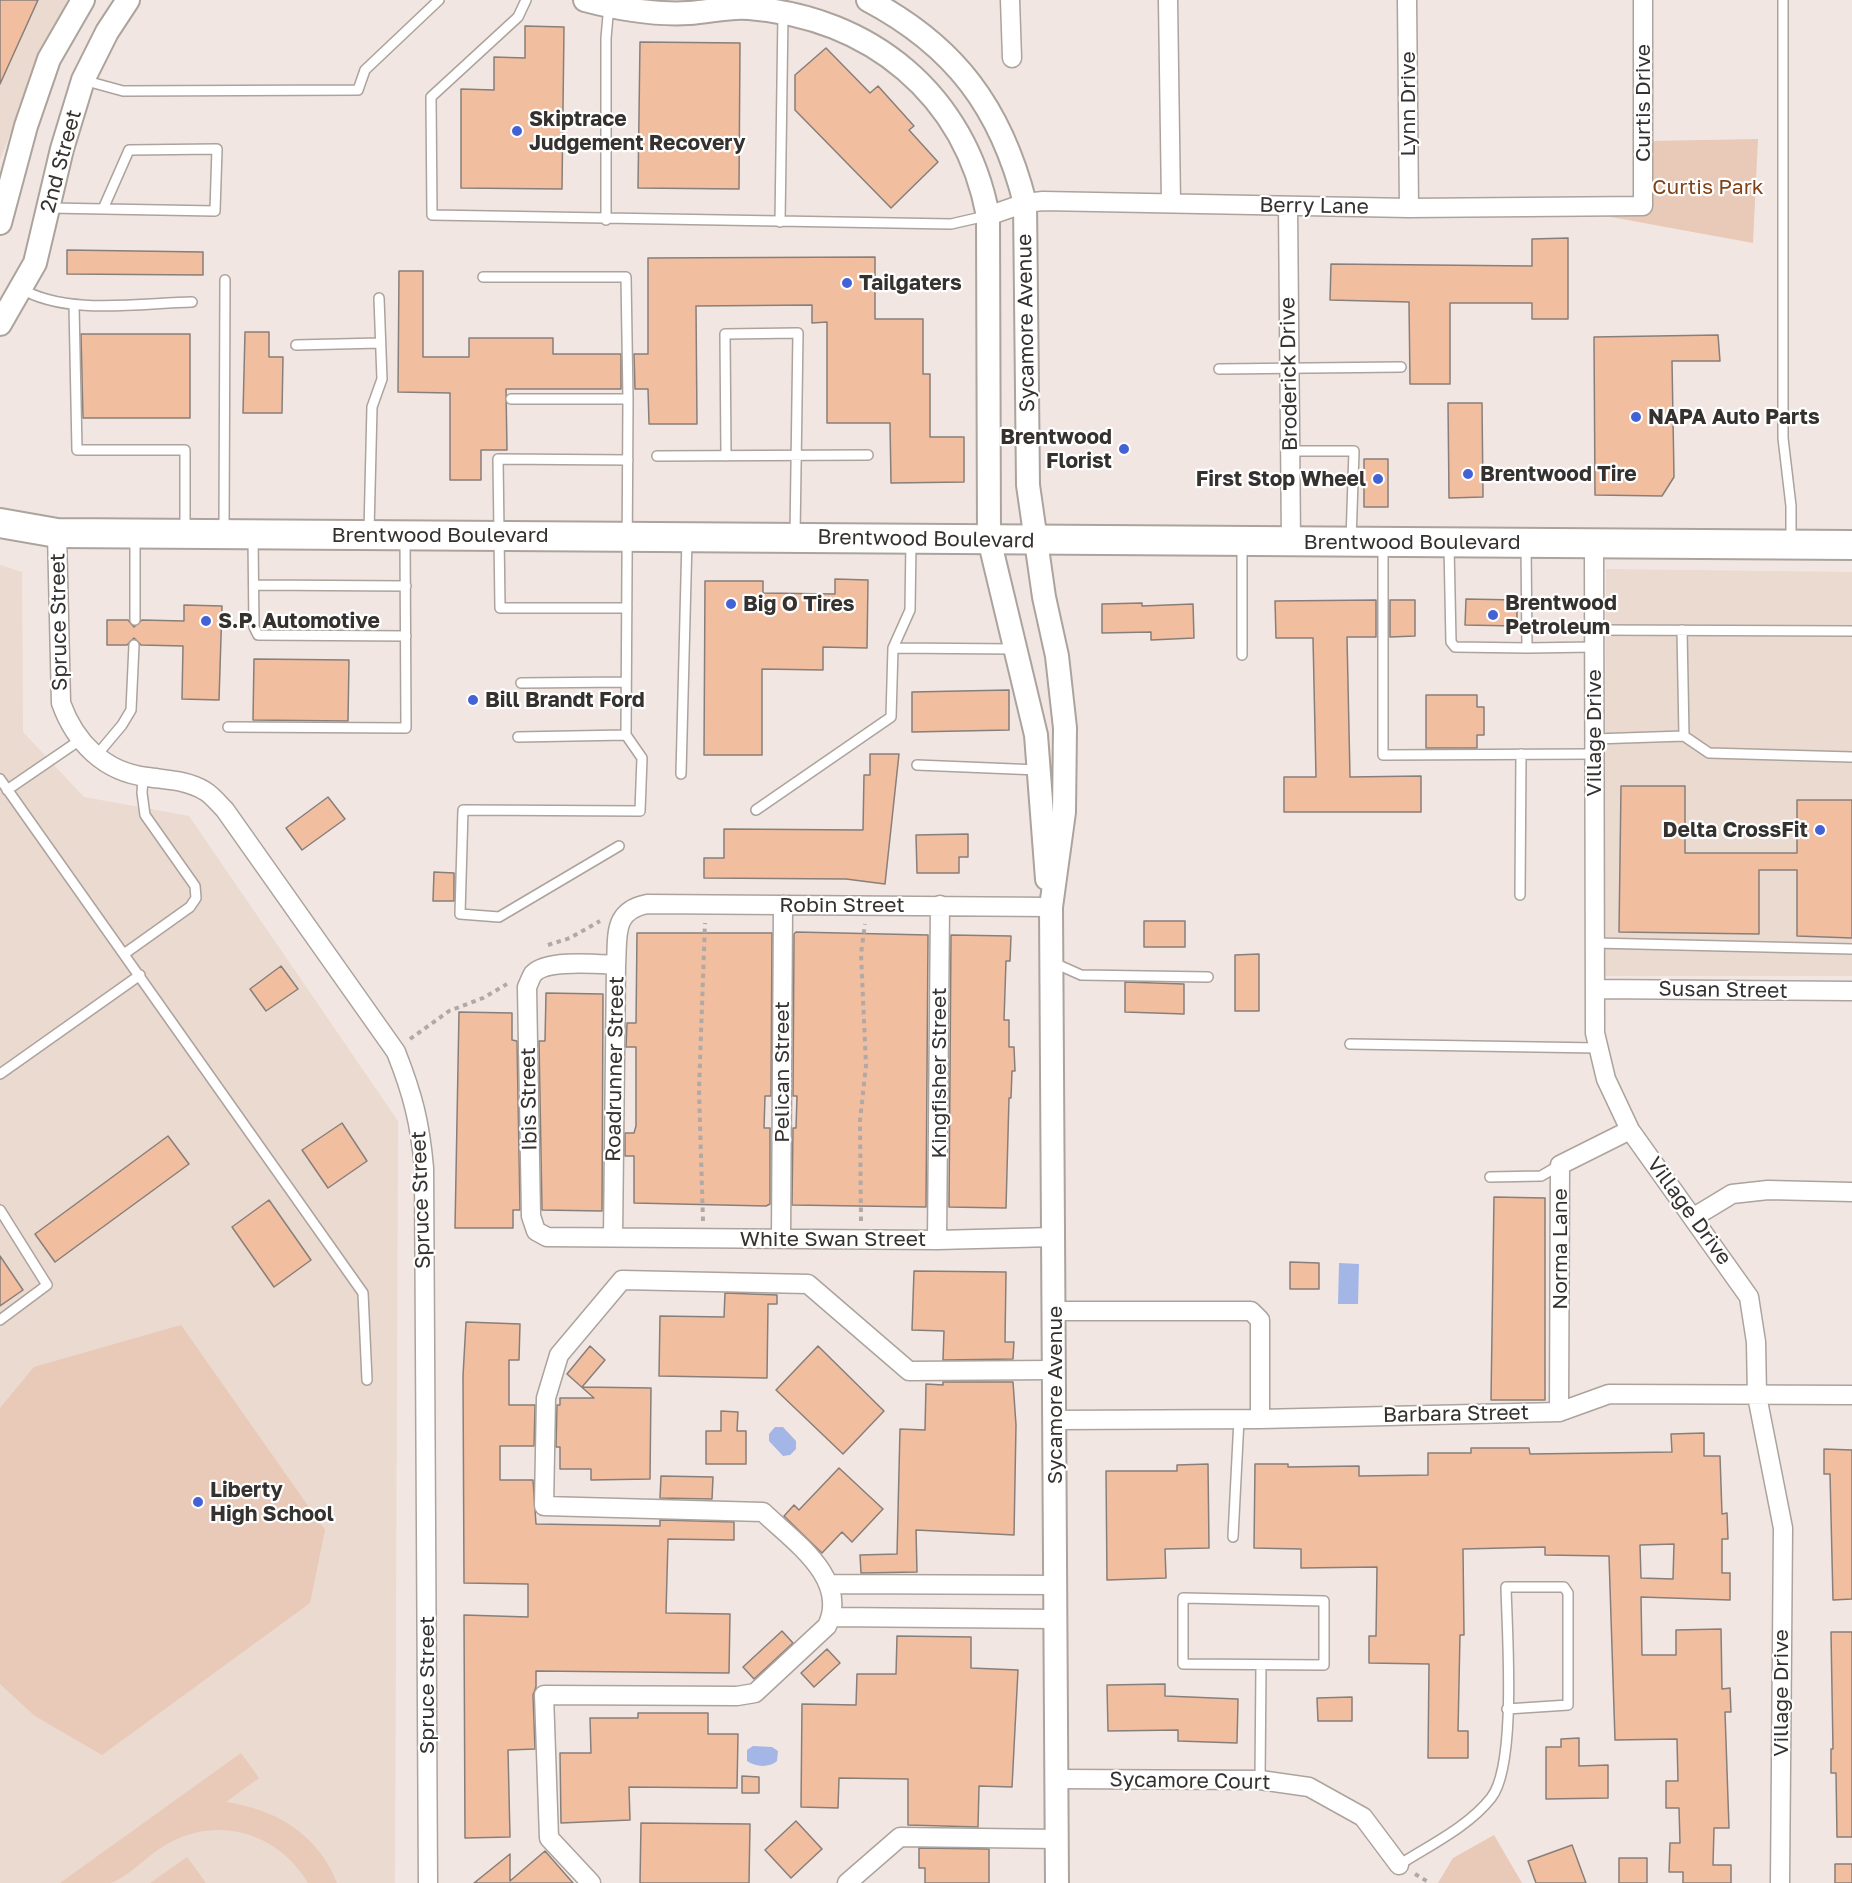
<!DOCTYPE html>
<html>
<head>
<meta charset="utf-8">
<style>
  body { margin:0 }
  canvas { display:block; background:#f1e6e1 }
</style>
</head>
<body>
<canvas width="1852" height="1883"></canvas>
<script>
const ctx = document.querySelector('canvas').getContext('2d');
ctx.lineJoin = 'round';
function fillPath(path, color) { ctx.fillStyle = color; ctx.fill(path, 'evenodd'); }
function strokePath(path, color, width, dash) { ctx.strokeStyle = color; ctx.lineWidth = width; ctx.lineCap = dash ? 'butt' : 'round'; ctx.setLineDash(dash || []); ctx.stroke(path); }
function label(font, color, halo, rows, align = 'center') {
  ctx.font = font + ' "Golos Text",sans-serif'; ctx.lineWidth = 4.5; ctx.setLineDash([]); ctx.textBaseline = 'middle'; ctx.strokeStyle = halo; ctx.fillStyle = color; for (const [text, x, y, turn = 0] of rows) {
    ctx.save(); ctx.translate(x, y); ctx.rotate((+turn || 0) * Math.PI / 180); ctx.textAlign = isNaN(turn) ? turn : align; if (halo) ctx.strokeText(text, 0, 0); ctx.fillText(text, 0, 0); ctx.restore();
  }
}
fillPath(new Path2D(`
  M0 0H68L41 54 0 160Z
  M0 565 22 572 23 732 84 797 189 816 398 1121 395 1883H0Z
  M1606 569 1852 572V976H1604Z`), '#ebdad0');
fillPath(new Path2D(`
  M1758 139 1753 243 1600 215 1618 216 1646 210 1651 141Z
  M181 1325 325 1530 310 1603 102 1755 35 1716 0 1684V1408L34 1367Z
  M241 1753 259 1778 226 1802C275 1809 318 1834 337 1883H308C277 1831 214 1814 162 1847 149 1855 124 1880 110 1883 95 1883 75 1883 60 1883Z
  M1494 1835 1522 1883H1438L1453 1858Z
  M187 1857 206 1883H150Z`), '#e9c9b7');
fillPath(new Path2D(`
  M1339 1263 1359 1264 1358 1304H1338Z
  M775 1427H783L796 1441V1449L790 1455 783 1456 769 1441V1434Z
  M753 1746 772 1747 778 1751 777 1761C769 1768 755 1767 747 1761V1750Z`), '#a3b6e6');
const building = new Path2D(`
  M0 0H38L0 84Z
  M525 26 564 27 562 189 461 188V89L494 90V57L525 58Z
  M640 42 740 43 739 189 638 188Z
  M826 48 870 93 878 86 914 126 909 130 938 162 891 208 795 110V75Z
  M1568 238V319H1532V303H1450V384H1410L1409 302 1330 300 1331 264 1532 266V239Z
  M67 250 203 252V275L67 274Z
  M875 257V319H923V374H930V437H964V482L891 483 890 423H827V322L812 323V305L696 306 697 424H649L648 389H635L634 354H648V258Z
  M399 271H423V357H469V338H553V354H621V389H506L507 450H481V480H450V393L398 392Z
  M245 332H269V357H283L282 413H243Z
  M81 334H190V418H83Z
  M1718 335 1720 361H1672L1674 477 1662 496 1595 495 1594 337Z
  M1448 403H1482L1483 497 1449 498Z
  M1364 459H1388V507H1364Z
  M835 579 868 580 867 648 823 647V670L762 669V755H704L705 581H763V593L835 594Z
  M1466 599 1517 600V626L1465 625Z
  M1376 600V637H1347L1350 777 1421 776V812H1284V777H1316L1313 638H1276L1275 601Z
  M1390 600H1415V636L1390 637Z
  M1142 603V606L1193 604 1194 638 1151 640V632L1102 633V604Z
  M184 605 222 606 219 700 182 699 183 646 141 645 134 638 127 645H107V620H128L134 627 142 620 184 621Z
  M254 659 349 660 348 721 253 720Z
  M1009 690V730L912 732V692Z
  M1426 695H1477V707H1484V735H1477V748H1426Z
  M870 754H899L885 884 846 879 704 878V858H724V829L863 830 864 775H870Z
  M1621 786H1685V853H1797V800H1852V938L1797 936V870H1759V934L1619 932Z
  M328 797 345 819 302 850 286 828Z
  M968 834V857H959V873H917L916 835Z
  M434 872 454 873V901H433Z
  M1144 921H1185V947H1144Z
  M796 932 928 935 926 1207 792 1205 793 1128H796L797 1096H793L794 934Z
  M637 933H772L771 1096H765L764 1128H770V1204L766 1206 634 1203V1156H625V1133H634L636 1126V1047H626L627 1023H636Z
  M951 935 1011 936 1010 961H1006L1004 1020H1009V1047H1014L1015 1071H1012L1011 1098H1009L1006 1208 949 1207Z
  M1259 954V1011H1235V955Z
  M281 966 298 989 266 1011 250 989Z
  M1125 982 1184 984V1014L1125 1012Z
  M546 993 603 994 602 1211 542 1210 539 1041H545Z
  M459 1012 512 1013V1040L517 1041 520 1210H513V1228H455Z
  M342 1123 367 1161 328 1188 302 1150Z
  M168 1136 189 1164 55 1262 35 1234Z
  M1494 1197 1545 1198V1400H1491Z
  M269 1200 311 1260 274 1287 232 1227Z
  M0 1256 23 1290 0 1306Z
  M1290 1262 1319 1263V1289H1290Z
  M914 1271 1006 1272 1005 1342H1014L1013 1359 943 1360 944 1331 912 1330Z
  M725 1293 777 1295V1304H768L767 1378 659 1376 660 1316 724 1317Z
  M466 1322 520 1324 519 1360H509V1405H535L534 1446H500V1480H533L536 1524 660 1526V1520L734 1522V1540L668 1539 666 1613 730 1614 729 1673 536 1671V1687L533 1695 535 1749 508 1750 510 1837 465 1838 464 1615 528 1617V1584L464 1583 463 1376Z
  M590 1346 605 1360 582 1387 651 1388 650 1479 591 1480V1469H560V1447H556L557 1405H560V1398H594L567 1374Z
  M818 1346 884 1411 843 1454 776 1390Z
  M943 1382H1013L1016 1425 1014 1535 916 1530 917 1572 861 1573 860 1555 897 1554 900 1429 925 1430 926 1384 943 1385Z
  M721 1411 738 1412 737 1431H746V1464H706V1431H721Z
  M1704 1433V1456H1720L1722 1514 1727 1513 1728 1539H1722V1573H1730V1600L1641 1597 1642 1655H1676V1630L1721 1629 1722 1689 1730 1688 1731 1712H1725L1729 1828H1714L1713 1865H1731V1883H1683V1872H1669L1670 1843H1680L1679 1808H1666V1781H1678L1677 1739 1615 1740 1609 1556 1545 1555V1547L1463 1549 1464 1635H1460L1458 1731H1468V1758H1428L1429 1664 1369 1663V1636H1376L1377 1567 1301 1568V1549L1254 1548 1255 1464H1288V1467L1359 1466V1476L1428 1475V1453H1471V1448H1529L1530 1454 1672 1452 1671 1434ZM1674 1544 1673 1579 1641 1578 1640 1545Z
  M1824 1449 1852 1450V1599L1833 1600 1830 1474H1824Z
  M1208 1464 1209 1548 1165 1549 1166 1578 1107 1580 1106 1471H1177V1465Z
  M839 1468 883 1509 852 1542 842 1532 822 1553 784 1516 794 1505 799 1510Z
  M661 1476 713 1477 712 1499 660 1498Z
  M782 1631 793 1643 754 1679 743 1667Z
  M1831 1632H1852V1837H1837L1836 1773H1831V1749H1833Z
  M897 1636 971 1637V1668L1018 1670 1012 1787 979 1786 978 1827 908 1825V1779L839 1778 838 1808 801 1807 802 1704 856 1705 857 1674H896Z
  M827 1649 840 1663 814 1687 801 1673Z
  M1165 1684V1696L1238 1699 1237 1743 1178 1741V1730L1108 1731 1107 1685Z
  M1352 1697V1721H1318L1317 1698Z
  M638 1713H708V1734H738L737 1788 629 1787 630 1820 561 1823 560 1753H591L590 1718H638Z
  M1579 1738V1766L1608 1765V1798L1546 1799V1747H1561V1739Z
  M742 1776 759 1777V1793H742Z
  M796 1821 822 1849 791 1878 765 1850Z
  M641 1823 750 1824 749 1883H640Z
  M1572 1845 1586 1883H1536L1528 1861Z
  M919 1848 989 1849V1883H925V1868H919Z
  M545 1851 573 1883H474L510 1854V1881Z
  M1619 1858H1647V1883H1619Z
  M1835 1864H1852V1883H1835Z`);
fillPath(building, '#f2bea0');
strokePath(building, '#887f7a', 1.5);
const service = new Path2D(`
  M526 0 518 17 431 97 432 215 951 224 986 216
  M1783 0V438L1791 506V542
  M83 80 123 91 358 90 365 70 439 0
  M49 208C104 209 160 210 215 211L217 149 129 150 103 209
  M606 220V38L609 5
  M780 222 783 14
  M483 277H626L628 399 626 735 642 758 640 811 463 810 460 914 499 917 619 846
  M20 288C66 316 140 303 192 302
  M74 305 77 450H185V531
  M296 345 380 343
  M1219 369 1401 367
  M511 399H628
  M1290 451H1354L1351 540
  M657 456 868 455
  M726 456 725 334 798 333 795 535
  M224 531 225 280
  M369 531 372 407 382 379 379 298
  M253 538 254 627 258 635 406 636
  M1242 544V655
  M1383 546V755L1594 754
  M1449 546 1451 642 1455 647 1527 648 1526 545
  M254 585 406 586
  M627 608H500L498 459 628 460
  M135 620V536
  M1594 630 1852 631
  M1682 630 1684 736
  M893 648 910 610 911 541
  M1527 648 1594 647
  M521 683 626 682
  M228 727 406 728 405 537
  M518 737 626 735
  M1594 739 1684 736 1709 753 1852 757
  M96 756 122 725 131 710 134 645
  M917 765 1038 770
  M681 774 687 539
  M0 779 363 1293 367 1380
  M7 790 80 740
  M756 810 891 717 893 648 1014 649
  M1520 895 1521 754
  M1595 943 1852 949
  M124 954 190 907 196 898 195 886 145 815 142 793 143 777
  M1052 962 1081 975 1208 977
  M1350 1044 1598 1048
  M0 1074 140 975
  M1490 1177 1541 1176 1560 1165
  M0 1210 47 1285 0 1320
  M1233 1537 1239 1419
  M1183 1598 1324 1601V1665L1183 1664Z
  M1260 1780 1261 1665
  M1399 1865C1430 1845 1468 1827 1491 1798 1517 1766 1507 1632 1506 1587H1564L1568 1593V1705L1507 1709`);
const minor = new Path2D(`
  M1010 0 1012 58
  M1168 0 1171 203
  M1407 0 1409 208
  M1288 206 1291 542
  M988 216 1025 203 1043 201 1409 208 1643 206V0
  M57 533 61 703C75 742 104 772 147 777 167 780 187 780 205 791 212 795 219 804 225 810L396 1052C413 1095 420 1123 424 1168L428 1883
  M1594 543 1595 1033 1606 1079 1630 1130 1749 1297 1756 1342 1757 1396 1783 1528 1780 1883
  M616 965C597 964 546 959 533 974 531 977 529 983 527 987L531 1216 536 1231 547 1237 937 1240 1054 1237
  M1595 989 1852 991
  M1694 1217 1732 1194 1768 1190 1852 1192
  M613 1237 616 965C618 936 612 911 647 904L1051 907
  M781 1239 783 905
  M937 1240 940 905
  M1055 1311H1251L1260 1320V1419
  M1559 1412 1560 1165 1630 1130
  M1056 1420 1260 1419 1559 1412 1609 1394 1852 1395
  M830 1584 1055 1585
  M831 1617 1054 1619
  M1057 1779 1260 1780 1309 1787 1363 1817 1399 1865
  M591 1883 549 1838 544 1695 737 1696 755 1693 827 1626C850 1579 793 1541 763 1512L544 1506 546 1398 559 1355 622 1280 808 1284 909 1371 1054 1370
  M847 1883 900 1837 1057 1839`);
const tertiary = new Path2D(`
  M585 0C619 9 655 15 689 13 709 12 729 6 749 8 870 17 965 94 988 216L989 539 1036 735 1047 879
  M868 0C955 46 1001 108 1025 203L1028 485 1044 597 1057 656 1065 728 1064 812 1051 907 1057 1883
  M0 223 26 126 49 59 83 0
  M0 324 35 263 62 149 83 80 107 32 128 0`);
const primary = new Path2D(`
  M0 523 57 533 1852 545`);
strokePath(service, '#aca39d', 12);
strokePath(minor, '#aca39d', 21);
strokePath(tertiary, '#aca39d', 26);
strokePath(primary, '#aca39d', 32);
strokePath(new Path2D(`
  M548 945 570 938 600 921
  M410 1039 449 1011 483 998 507 984
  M703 1221 699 1090 705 923
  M861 1221 860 1121 866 1065 861 954 865 924
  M1415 1874 1430 1883`), '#b2a9a5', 4, [4.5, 4.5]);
strokePath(service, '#fff', 9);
strokePath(minor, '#fff', 18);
strokePath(tertiary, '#fff', 22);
strokePath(primary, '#fff', 28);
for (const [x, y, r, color] of [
  [517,131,6,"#4362d5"],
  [847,283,6,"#4362d5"],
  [1636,417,6,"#4362d5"],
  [1124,449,6,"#4362d5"],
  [1468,474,6,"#4362d5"],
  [1378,479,6,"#4362d5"],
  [731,604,6,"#4362d5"],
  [1493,615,6,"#4362d5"],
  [206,621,6,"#4362d5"],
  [473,700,6,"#4362d5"],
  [1820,830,6,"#4362d5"],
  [198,1502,6,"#4362d5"]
]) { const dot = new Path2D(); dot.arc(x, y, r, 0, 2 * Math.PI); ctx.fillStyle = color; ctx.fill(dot); strokePath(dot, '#fff', 2); }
label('21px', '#35312e', '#fff', [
  ["Curtis Drive",1643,103,-90],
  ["Lynn Drive",1408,104,-90],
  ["2nd Street",61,161,-75],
  ["Berry Lane",1314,206,1],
  ["Sycamore Avenue",1026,323,-91],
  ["Broderick Drive",1289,374,-91],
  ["Brentwood Boulevard",440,535],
  ["Brentwood Boulevard",926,539,1],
  ["Brentwood Boulevard",1412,542],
  ["Spruce Street",59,622,-91],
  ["Village Drive",1594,733,-90],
  ["Robin Street",842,905],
  ["Susan Street",1723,990,1],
  ["Roadrunner Street",615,1069,-89],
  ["Pelican Street",782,1072,-90],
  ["Kingfisher Street",939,1073,-90],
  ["Ibis Street",529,1099,-91],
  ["Spruce Street",421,1200,-92],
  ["Village Drive",1689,1211,54],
  ["White Swan Street",833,1239],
  ["Norma Lane",1560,1249,-90],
  ["Sycamore Avenue",1055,1395,-90],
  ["Barbara Street",1456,1414,-1],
  ["Spruce Street",427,1685,-90],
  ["Village Drive",1781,1693,-90],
  ["Sycamore Court",1190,1781,1]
]);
label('bold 21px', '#35312e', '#fff', [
  ["Skiptrace",529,119],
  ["Judgement Recovery",529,143],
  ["Tailgaters",859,283],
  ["NAPA Auto Parts",1648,417],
  ["Brentwood",1112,437,"right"],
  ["Florist",1112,461,"right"],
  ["Brentwood Tire",1480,474],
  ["First Stop Wheel",1366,479,"right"],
  ["Brentwood",1505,603],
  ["Petroleum",1505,627],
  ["Big O Tires",743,604],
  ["S.P. Automotive",218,621],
  ["Bill Brandt Ford",485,700],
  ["Delta CrossFit",1808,830,"right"],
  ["Liberty",210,1490],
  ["High School",210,1514]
], 'left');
label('21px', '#814217', '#fff', [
  ["Curtis Park",1708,187]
]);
</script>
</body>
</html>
